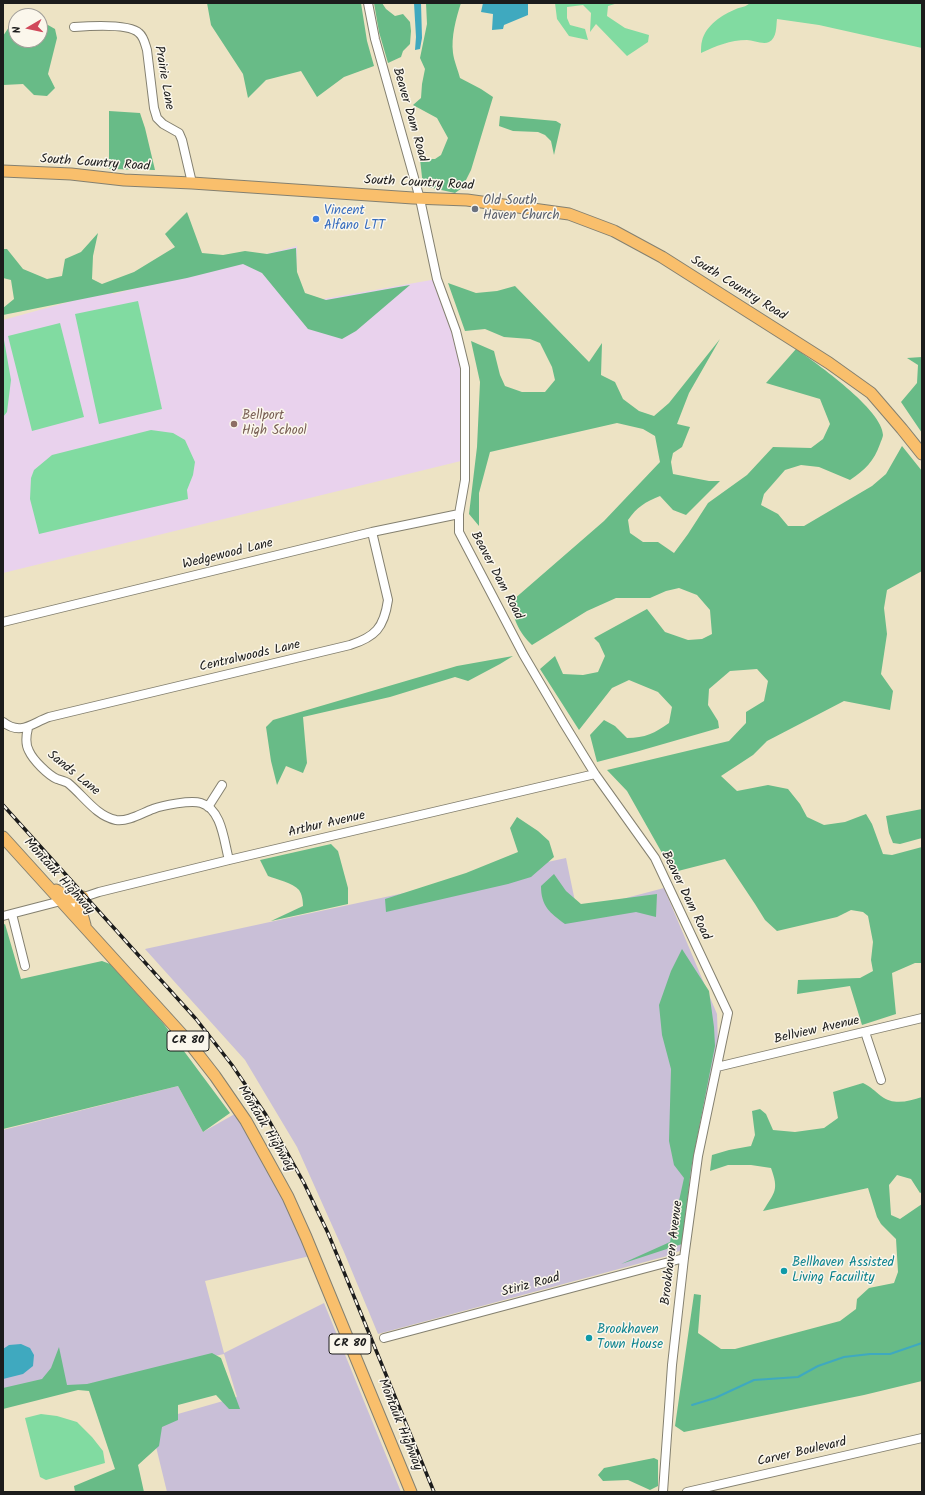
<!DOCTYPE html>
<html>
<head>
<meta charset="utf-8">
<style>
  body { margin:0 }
  #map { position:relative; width:925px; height:1495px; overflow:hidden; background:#ede3c4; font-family:Kalam,sans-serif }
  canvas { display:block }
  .frame { position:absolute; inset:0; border:4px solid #1c1c1c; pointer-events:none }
  .north { position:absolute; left:8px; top:8px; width:40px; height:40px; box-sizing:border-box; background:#fbf7ec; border:1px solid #a29f99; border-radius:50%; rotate:261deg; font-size:11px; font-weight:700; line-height:16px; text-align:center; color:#1c1c1c }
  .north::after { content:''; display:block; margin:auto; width:14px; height:18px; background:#d1495b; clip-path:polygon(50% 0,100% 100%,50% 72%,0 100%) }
</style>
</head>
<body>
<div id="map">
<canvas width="925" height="1495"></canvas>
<div class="frame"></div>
<div class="north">N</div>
</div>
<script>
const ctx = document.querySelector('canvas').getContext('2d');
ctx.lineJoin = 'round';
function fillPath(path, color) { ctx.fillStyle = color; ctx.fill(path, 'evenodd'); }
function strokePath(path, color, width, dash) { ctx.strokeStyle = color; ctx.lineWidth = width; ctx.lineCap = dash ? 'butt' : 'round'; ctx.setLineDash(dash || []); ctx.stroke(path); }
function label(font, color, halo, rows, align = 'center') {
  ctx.font = font + ' Kalam,sans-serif'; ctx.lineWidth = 3; ctx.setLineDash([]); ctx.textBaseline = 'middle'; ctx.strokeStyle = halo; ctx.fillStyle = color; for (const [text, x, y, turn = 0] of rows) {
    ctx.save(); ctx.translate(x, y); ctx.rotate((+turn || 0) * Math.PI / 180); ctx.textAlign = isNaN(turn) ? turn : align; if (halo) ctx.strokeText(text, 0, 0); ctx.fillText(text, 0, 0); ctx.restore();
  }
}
fillPath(new Path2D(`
  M297 246 295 304 437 279 465 372V460L3 573V320L112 290 113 294Z`), '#e9d2ed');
fillPath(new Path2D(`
  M566 858 577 911 664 888 717 1014 718 1043 682 1250 667 1256 378 1334 344 1252 297 1147 245 1060 145 949Z
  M178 1086 203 1132 240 1111 314 1255 205 1281 224 1353 324 1303 401 1492H167L150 1422 237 1397 224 1354 3 1403V1130Z`), '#c9bfd7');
fillPath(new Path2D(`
  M555 3H618L608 6 607 16 625 28 649 35 648 42 627 56 596 24 590 32 591 13 583 5 567 7V18L570 25 585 29 588 40 569 36 557 19Z
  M750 3H922V48L819 25 777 19C776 27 777 38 769 42 763 45 753 40 747 40 730 40 716 46 701 53 701 49 701 44 702 41 706 25 722 15 736 9 741 7 746 7 750 3Z
  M138 301 162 409 99 424 75 314Z
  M60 323 84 417 32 431 8 336Z
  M3 334 11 380 7 412 3 417Z
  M151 430 173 433 185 440 195 462 193 475 187 490 188 499 39 534 30 499 31 478 34 470 52 455Z
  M41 1414 57 1416 77 1422 92 1437 103 1451 105 1463 46 1480 40 1477 25 1418Z`), '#81dba1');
fillPath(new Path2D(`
  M207 3H361L367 41 374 66 344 77 317 97 301 71 266 80 248 98 243 74 211 25Z
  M374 3H382L386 9 395 16 403 14 410 22 411 31 410 44 403 51 401 57 388 63 379 32Z
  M426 3H461C456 18 451 37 453 53 454 61 458 70 460 78L481 89 493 97 471 170 462 188 455 193 423 186 420 159H435L441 155 448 138 437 118 413 105 421 98 422 84 425 69 420 58 427 24Z
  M40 25H48L55 29 57 38 48 74 55 88 47 96 34 95 23 84 3 85V36L9 27 16 26V40H40Z
  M109 111 140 113 145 128 155 170 109 169Z
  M500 116 556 121 561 124 554 155 551 141 545 135 538 132 513 131 499 126Z
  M187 212 202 253 223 255 245 251 267 254 296 248 297 272 305 293 326 300 410 285 356 331 342 339 308 329 262 273 243 264 187 278 3 315V308L14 299 11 280 3 278V249H7L23 269 47 279 62 276 65 259 81 252 98 233 93 256 92 279 102 284 134 272 175 247 165 234Z
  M448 283 476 293 497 291 515 286 589 362 602 343 601 375 615 382 623 399 639 411 654 416 669 403 720 339 689 393 677 424 690 427 682 447 673 453 671 462 673 474 709 481H720L686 515 673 510 660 496C645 502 637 507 628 520L630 533 643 542H658L674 553 688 534 708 503 747 475 773 447 811 448 823 439 830 424 820 399 766 383 796 349C816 363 883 410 883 435 883 437 881 441 880 444 874 461 865 470 850 480L819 467 801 465 785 470 764 494 761 505 778 514 788 526H804L872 486 886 474 902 446 922 471V571L887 590 884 608 887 634 881 674 893 691 890 710 844 701 767 741 753 755 721 776 737 791 768 785 788 789 800 804 807 817 824 825 845 822 866 814 872 824 883 854 892 855 922 847V963H915L892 973 896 1014 862 1025 850 986 797 994 798 980 860 978 873 971 871 960 873 942 868 916 863 912 851 910 837 917 777 931 765 920 755 904 725 859 678 871 666 860 627 791 607 770 729 741 746 723V712L764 701 768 681 757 669 730 671 709 689 708 705 718 721 719 728 639 751 597 762 590 735 604 720 615 726 627 738C645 738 655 733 669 723L672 707 658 692 629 680 612 688 579 730 540 669 555 656 563 674 583 675 598 672 605 656 599 643 594 638 647 609 665 632 688 640 702 639 712 634 710 610 697 595 679 588 666 591 650 598H616L587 611 532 645C520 634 510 615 513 600L604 521 660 462 655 436 643 429 617 423 490 452 479 493V526L469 514 477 447 480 382 471 341 494 351 500 375 505 386 522 392H545L555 380 552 367 540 343 530 339 504 337 485 329 465 331Z
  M922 357V433L901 402 917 383 918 365 907 358Z
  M513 656 500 664 468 681 455 677 390 697 303 717 307 763 303 773 286 766 277 785 271 761 266 727 273 720 457 666Z
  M922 809V838L900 844 893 843 889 833 886 816Z
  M517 817 538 831 549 841 554 857 531 877 508 884 386 912 385 899 466 873 518 852 510 828Z
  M331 844 338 851 348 888V904L271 921 303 906C303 901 302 894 299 890 293 883 276 879 268 876L260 860Z
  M554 874 566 891 581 904 657 894 656 917 636 912 565 924C550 913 541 906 541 886Z
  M5 924 21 979 102 961 110 964 163 1023 230 1113 203 1132 178 1086 3 1129V925Z
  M682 949 709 991 714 1027 715 1046 691 1169 682 1244 621 1264 670 1242 684 1178 674 1165 669 1141 671 1069 662 1035 659 1005 671 971Z
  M863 1083C871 1087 875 1091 881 1096 894 1106 909 1101 922 1097V1192L920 1193 911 1179 897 1175 889 1185 891 1215 900 1219 922 1204V1381L864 1395 684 1432 675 1426 694 1294 701 1295 698 1333 721 1349H735L840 1321 856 1309 857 1299 869 1288 894 1283 898 1272 896 1239 881 1224 877 1217 868 1188 763 1211C775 1192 779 1190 771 1168L751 1165H728L710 1171 712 1155 729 1150 751 1146 755 1135 752 1111 760 1109 766 1114 773 1130 795 1132 824 1128 838 1118 833 1092Z
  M59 1347 67 1385 87 1384 212 1353 221 1358 240 1409H229L216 1395 178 1405V1420L162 1427 159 1446 138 1465 144 1492H75L74 1486 115 1469 89 1391 78 1390 3 1409V1388L42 1379 51 1368Z
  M654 1458 658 1460V1486L650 1490 628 1480 603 1481 598 1475 604 1468Z`), '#68bb87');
fillPath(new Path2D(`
  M414 3H421L422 38 420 49 415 50 416 37Z
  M483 3H528V15L504 25 503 29 492 30 493 14 481 12Z
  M21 1344 30 1348 34 1355 33 1366 23 1374 3 1379V1349L9 1345Z`), '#3fa9bf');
strokePath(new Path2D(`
  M692 1405 715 1398 754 1380 798 1377 818 1366 844 1357 870 1354H890L922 1343`), '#3fa9bf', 2);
const minor = new Path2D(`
  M368 3 375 39 420 199 437 279 456 331 465 368V480L459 514V532L523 654 563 722 595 774 655 858 728 1013 698 1156 684 1258 672 1365 663 1492
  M74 27C88 26 129 23 139 33 144 37 145 44 147 50L154 108 157 118 163 124 179 133 182 140 192 183
  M3 622 372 532 459 514
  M3 722C21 736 32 723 49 717L350 645C375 637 384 628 388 600L372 532
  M28 728C26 736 25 744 29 751 33 760 48 775 57 779 60 780 65 781 68 783 83 795 96 816 116 820 128 822 142 813 153 809 163 805 191 800 201 803 222 809 224 842 229 860
  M208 807 222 785
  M67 908 81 898 99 892 229 860 595 774
  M12 914 25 966
  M3 916 61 901
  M865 1032 881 1080
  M717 1067 922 1018
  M384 1338 684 1258
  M687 1492 922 1438`);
const major = new Path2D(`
  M3 171 71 174 124 180 192 183 413 198 467 200 569 214 614 231 662 257 829 363 871 393 902 429 922 454
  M3 837 187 1040 215 1076 246 1121 288 1197 306 1237 411 1492
  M56 890 70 898 83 897
  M83 897 80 907 85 925`);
strokePath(minor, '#848070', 10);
strokePath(major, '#848070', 13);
strokePath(minor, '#fff', 8);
strokePath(major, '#f9bf6c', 11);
const rail = new Path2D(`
  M3 805 196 1019 232 1065 266 1115 304 1183 328 1233 434 1492`);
strokePath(rail, '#1c1c1c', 3.5);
strokePath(rail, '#fbf7ec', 2, [6]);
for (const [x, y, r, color] of [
  [475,209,4,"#6b7280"],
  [316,219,4,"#3f7fe0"],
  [234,424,4,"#8d6e63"],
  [784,1271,4,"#0f9aa8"],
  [589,1338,4,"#0f9aa8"]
]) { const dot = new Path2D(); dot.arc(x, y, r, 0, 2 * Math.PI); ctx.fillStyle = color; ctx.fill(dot); strokePath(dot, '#fbf7ec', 1.5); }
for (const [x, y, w] of [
  [188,1041,42],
  [350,1344,42]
]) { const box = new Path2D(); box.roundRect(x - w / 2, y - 10, w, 20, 3); ctx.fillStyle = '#fbf7ec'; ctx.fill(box); strokePath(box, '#1c1c1c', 1); }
label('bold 12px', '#1c1c1c', null, [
  ["CR 80",188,1041],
  ["CR 80",350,1344]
]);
label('13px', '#1c1c1c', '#fbf7ec', [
  ["Prairie Lane",163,78,80],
  ["Beaver Dam Road",409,115,74],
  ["South Country Road",95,164,4],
  ["South Country Road",419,184,3],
  ["South Country Road",738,289,32],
  ["Wedgewood Lane",228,555,-14],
  ["Beaver Dam Road",496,576,62],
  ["Centralwoods Lane",250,657,-13],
  ["Sands Lane",73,774,39],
  ["Arthur Avenue",327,825,-13],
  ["Montauk Highway",58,877,48],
  ["Beaver Dam Road",685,896,64],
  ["Bellview Avenue",817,1031,-13],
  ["Montauk Highway",265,1129,59],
  ["Brookhaven Avenue",673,1253,-83],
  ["Stiriz Road",531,1286,-15],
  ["Montauk Highway",399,1425,68],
  ["Carver Boulevard",802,1453,-13]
]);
label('13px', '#5b616d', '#fbf7ec', [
  ["Old South",483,202],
  ["Haven Church",483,217]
], 'left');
label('13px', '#366cbe', '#fbf7ec', [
  ["Vincent",324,212],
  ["Alfano LTT",324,227]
], 'left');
label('13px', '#785e54', '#fbf7ec', [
  ["Bellport",242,417],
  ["High School",242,432]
], 'left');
label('13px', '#0d838f', '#fbf7ec', [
  ["Bellhaven Assisted",792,1264],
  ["Living Facuility",792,1279],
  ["Brookhaven",597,1331],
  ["Town House",597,1346]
], 'left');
</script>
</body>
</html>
